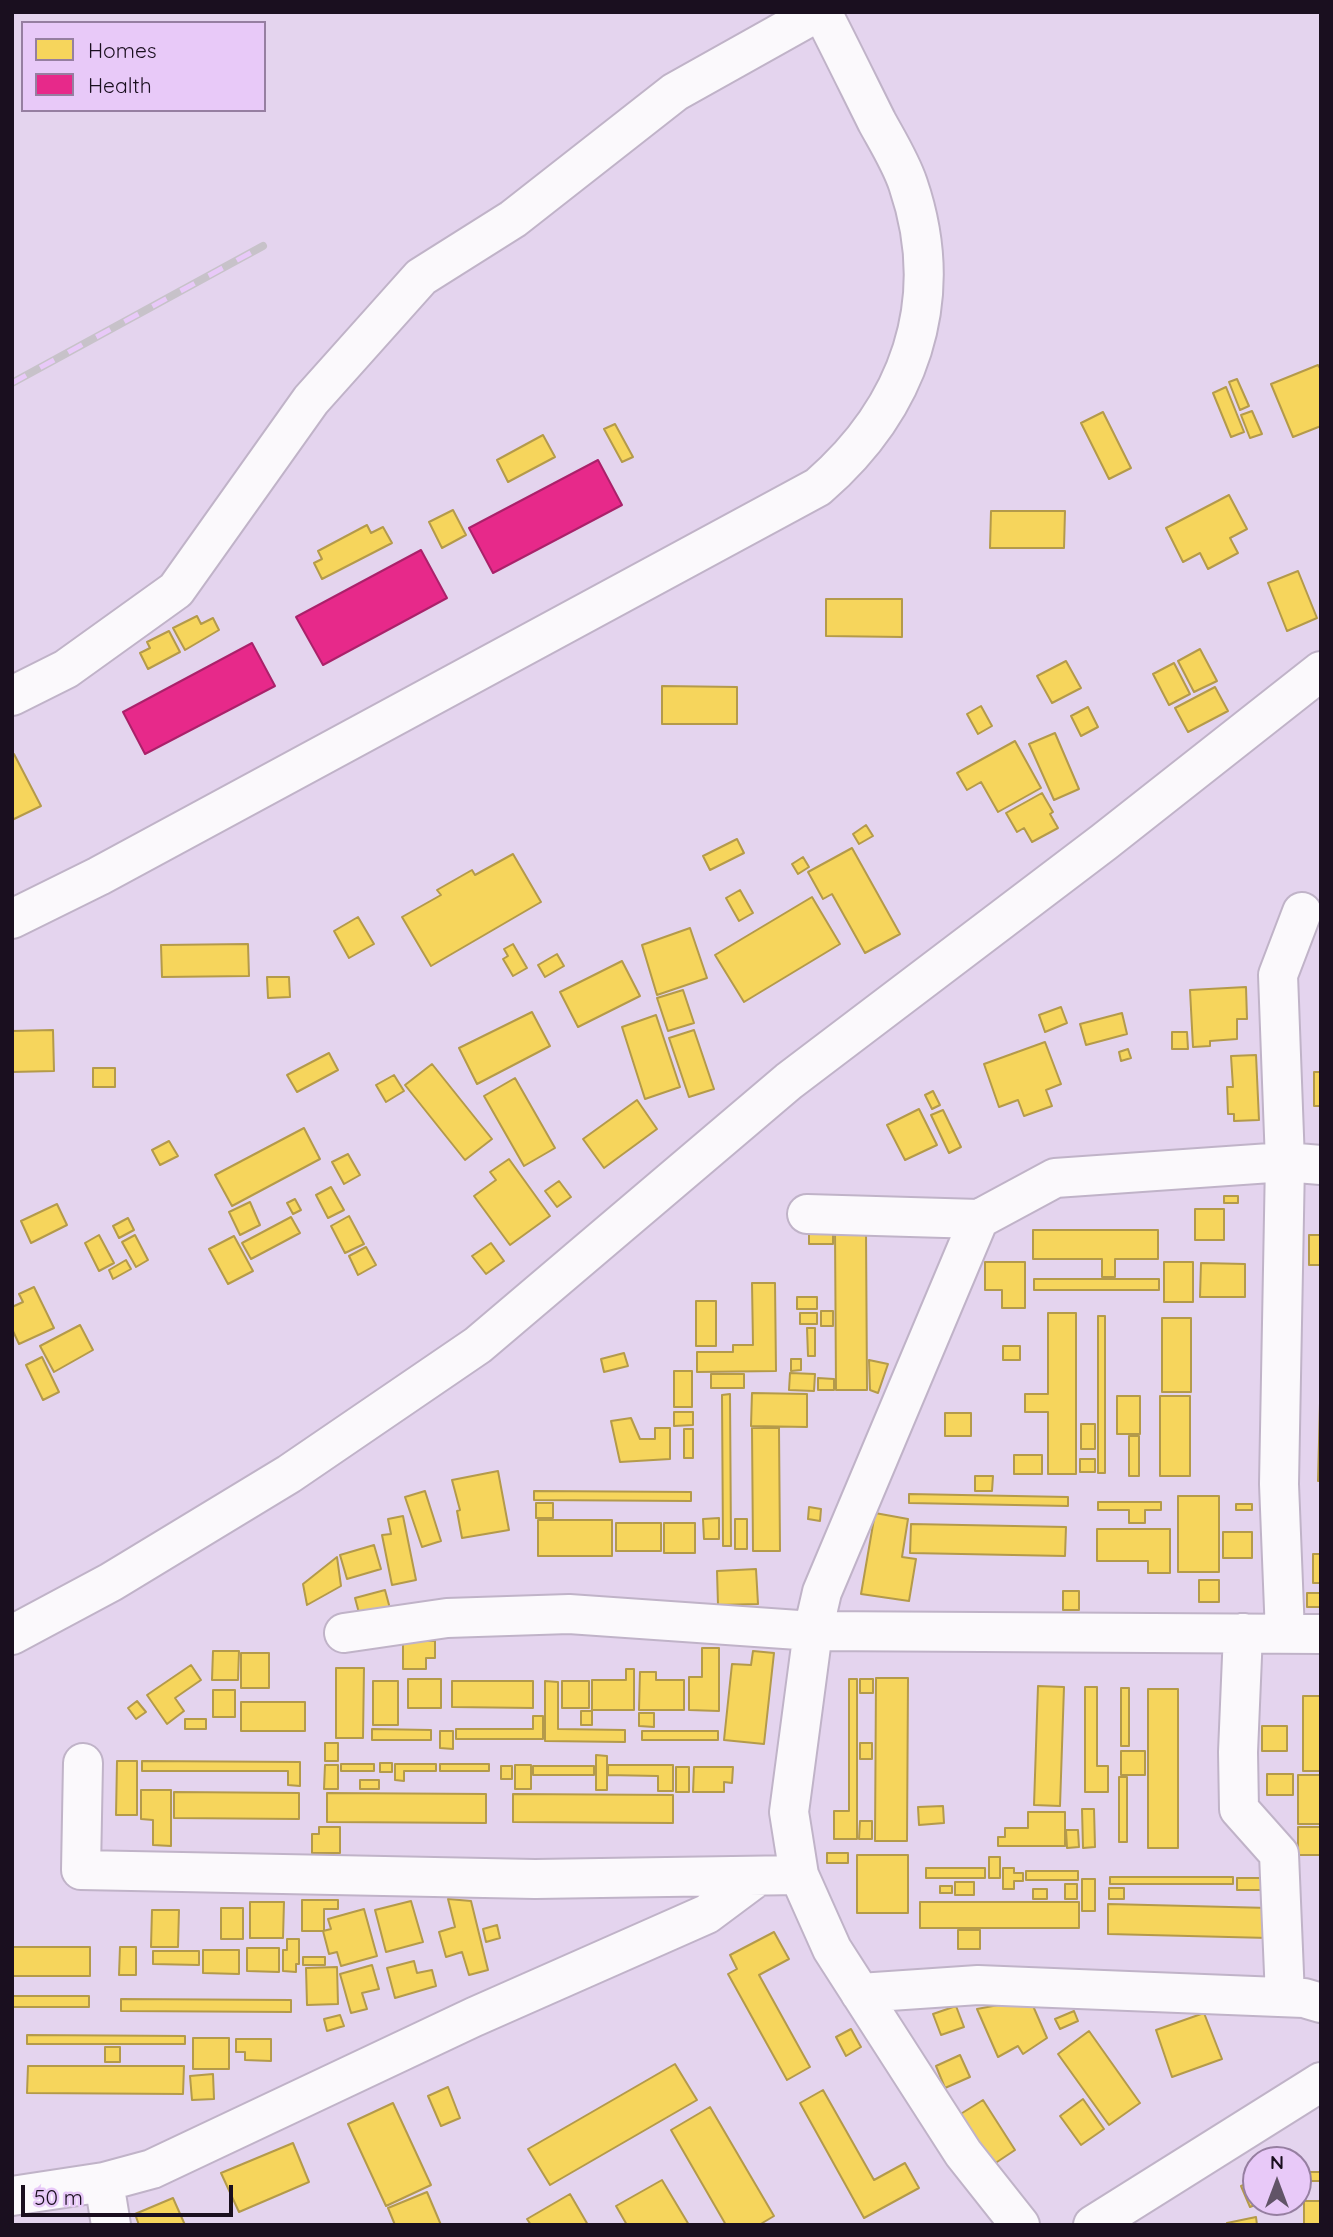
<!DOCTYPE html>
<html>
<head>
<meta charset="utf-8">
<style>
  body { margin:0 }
  #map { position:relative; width:1333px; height:2237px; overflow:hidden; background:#e4d4ee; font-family:Quicksand,sans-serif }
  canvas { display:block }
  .frame { position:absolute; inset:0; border:14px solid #1a0f1f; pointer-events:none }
  .legend { position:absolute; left:21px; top:21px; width:245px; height:91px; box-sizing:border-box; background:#e8c9f8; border:2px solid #967fa1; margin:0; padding:9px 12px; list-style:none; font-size:21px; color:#1a0f1f }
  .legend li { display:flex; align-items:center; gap:14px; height:35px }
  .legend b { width:35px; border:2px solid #967fa1 }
  .north { position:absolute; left:1242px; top:2146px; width:70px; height:70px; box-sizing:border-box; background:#e8c9f8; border:2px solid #967fa1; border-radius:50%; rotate:0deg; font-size:19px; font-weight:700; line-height:28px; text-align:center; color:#1a0f1f }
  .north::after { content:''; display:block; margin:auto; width:24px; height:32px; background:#615467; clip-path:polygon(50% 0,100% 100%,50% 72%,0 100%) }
  .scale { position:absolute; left:21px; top:2185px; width:212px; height:32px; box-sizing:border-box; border:4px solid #1a0f1f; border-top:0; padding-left:9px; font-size:21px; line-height:24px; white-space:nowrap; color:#1a0f1f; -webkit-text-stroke:5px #e8c9f8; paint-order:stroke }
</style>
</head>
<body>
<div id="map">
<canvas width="1333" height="2237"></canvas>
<div class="frame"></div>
<ul class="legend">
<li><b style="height:19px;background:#f6d55c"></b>Homes</li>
<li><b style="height:19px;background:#e7298a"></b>Health</li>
</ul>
<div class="north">N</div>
<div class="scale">50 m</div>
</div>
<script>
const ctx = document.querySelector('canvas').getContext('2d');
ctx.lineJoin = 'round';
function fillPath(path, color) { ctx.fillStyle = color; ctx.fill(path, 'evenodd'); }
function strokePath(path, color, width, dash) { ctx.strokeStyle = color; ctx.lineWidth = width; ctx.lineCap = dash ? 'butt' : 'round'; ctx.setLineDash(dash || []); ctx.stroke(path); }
const homes = new Path2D(`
  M1318 365 1321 370V426L1293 437 1271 384Z
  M1237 379 1249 406 1240 410 1229 382Z
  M1226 387 1244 432 1231 437 1213 393Z
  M1252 411 1262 434 1250 438 1241 415Z
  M1103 412 1131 468 1109 479 1081 423Z
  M615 424 633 457 622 462 604 429Z
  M543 435 555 457 508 482 497 460Z
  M1229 495 1247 529 1230 538 1238 553 1208 569 1200 553 1183 562 1166 528Z
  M453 510 466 535 442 548 429 522Z
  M991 511H1065L1064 548H990Z
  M367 525 371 533 383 527 392 543 322 579 314 563 322 559 318 551Z
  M1298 571 1317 618 1287 631 1268 583Z
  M826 599H902V637L826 636Z
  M197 616 201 624 213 618 219 630 185 650 173 628Z
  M169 631 180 652 148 669 140 653 150 648 147 642Z
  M1200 649 1217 681 1194 692 1178 661Z
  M1066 661 1081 688 1052 703 1037 676Z
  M1174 663 1190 694 1169 705 1153 674Z
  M662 686 737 687V724H662Z
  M1215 687 1228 711 1188 732 1175 708Z
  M981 706 992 726 978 734 967 714Z
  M1088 707 1098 727 1081 736 1071 716Z
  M1055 733 1079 789 1054 800 1029 744Z
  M1015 741 1041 788 998 812 981 782 967 790 957 773Z
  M14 754 41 806 12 820V755Z
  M1042 793 1053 812 1050 814 1058 828 1032 842 1024 828 1017 832 1006 813Z
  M866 825 873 836 859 844 853 834Z
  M737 839 744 853 710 870 703 856Z
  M852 848 900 934 865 953 832 894 823 899 808 872Z
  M513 854 541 902 431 966 402 917 441 895 437 890 472 870 475 875Z
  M803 857 809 867 798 874 792 864Z
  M740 890 753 913 739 921 726 898Z
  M812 897 840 944 744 1002 715 955Z
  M358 917 374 944 349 958 334 931Z
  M690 928 707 978 657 995 642 945Z
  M248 944 249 976 162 977 161 945Z
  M513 944 527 968 513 976 503 959 508 956 504 949Z
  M557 954 564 966 545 977 538 965Z
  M622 961 640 996 578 1027 560 992Z
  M267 977H289L290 997 268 998Z
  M1246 987 1247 1019H1237V1039L1210 1041V1046L1193 1047 1190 990Z
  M683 990 694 1023 668 1031 657 998Z
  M1061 1007 1067 1023 1045 1032 1039 1015Z
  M532 1012 550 1046 477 1084 459 1048Z
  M1122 1013 1127 1034 1086 1045 1080 1024Z
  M656 1015 680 1087 645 1099 622 1027Z
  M53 1030 54 1071 12 1072V1031Z
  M694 1030 714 1089 689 1097 669 1038Z
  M1172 1032H1187L1188 1049H1172Z
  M1045 1042 1061 1084 1046 1090 1052 1106 1024 1116 1018 1100 999 1107 984 1064Z
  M1128 1049 1131 1058 1121 1061 1119 1052Z
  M329 1053 338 1070 297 1092 287 1075Z
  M1256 1055 1259 1120 1234 1121V1114H1228L1227 1087H1233L1231 1056Z
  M432 1064 492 1139 465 1160 405 1085Z
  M93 1068H115V1087H93Z
  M1314 1072H1321V1106H1314Z
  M394 1075 404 1091 386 1102 376 1085Z
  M515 1078 555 1148 524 1166 484 1096Z
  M933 1091 940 1105 932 1109 925 1095Z
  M637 1100 657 1129 604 1168 583 1139Z
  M919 1109 937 1145 905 1160 887 1125Z
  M943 1110 961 1147 949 1153 931 1115Z
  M304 1128 320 1159 232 1206 215 1175Z
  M169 1141 178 1156 160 1165 152 1150Z
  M348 1154 360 1175 344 1184 332 1162Z
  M509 1159 550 1216 510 1245 474 1196 496 1180 490 1172Z
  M559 1181 571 1197 557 1207 545 1191Z
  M331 1187 344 1210 328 1218 316 1195Z
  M1224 1196H1238V1203H1224Z
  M295 1199 301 1210 293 1214 287 1203Z
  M250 1202 260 1225 240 1235 229 1212Z
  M57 1204 67 1225 31 1243 21 1221Z
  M1195 1209H1224V1240H1195Z
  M349 1216 364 1244 345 1253 331 1226Z
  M291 1217 300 1233 251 1259 242 1243Z
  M128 1218 134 1230 119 1238 113 1226Z
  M835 1230H866L867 1390H836Z
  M1033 1230H1158V1259H1115V1277H1102V1259H1033Z
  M809 1232H833V1244H809Z
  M99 1235 114 1263 99 1271 85 1243Z
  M135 1235 148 1260 136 1267 122 1242Z
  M1309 1235H1321V1265H1309Z
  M234 1236 253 1271 228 1284 209 1249Z
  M491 1243 504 1261 486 1274 472 1256Z
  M366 1247 376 1265 358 1275 349 1256Z
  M126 1260 131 1269 113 1279 109 1270Z
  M985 1262H1025V1308H1002V1290H985Z
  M1164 1262H1193V1302H1164Z
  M1201 1263 1245 1264V1297H1200Z
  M1034 1279H1159V1290H1034Z
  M752 1283H775L776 1371 697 1372V1352H733V1345H753Z
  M34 1287 54 1328 19 1344 12 1329V1307L23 1302 19 1294Z
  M797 1297H817V1309H797Z
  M696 1301H716V1346H696Z
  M821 1311H833V1326H821Z
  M800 1313H817V1324H800Z
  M1048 1313H1076V1474H1048V1412H1025V1394H1048Z
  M1098 1316H1105V1473H1098Z
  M1162 1318H1191V1392H1162Z
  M80 1325 93 1350 54 1372 40 1346Z
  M807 1328H815V1356H808Z
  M1003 1346H1020V1360H1003Z
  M624 1353 628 1366 604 1372 601 1359Z
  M42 1357 59 1392 43 1400 26 1365Z
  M791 1359H801V1370L791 1371Z
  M869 1360 888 1364 878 1393 870 1390Z
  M1321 1364V1481H1318Z
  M674 1371H692V1407H674Z
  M790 1373 815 1374 814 1391 789 1390Z
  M711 1374H744V1388H711Z
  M818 1378 834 1379V1390H818Z
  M752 1393 807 1394V1427L751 1426Z
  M730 1394 731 1546H723L722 1395Z
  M1117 1396H1140V1434H1117Z
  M1160 1396H1190V1476H1160Z
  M674 1412H693V1425L674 1426Z
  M945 1413H971V1436H945Z
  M631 1418 640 1439H655V1428H670V1459L620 1462 611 1421Z
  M1081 1424H1095V1449H1081Z
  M752 1428H779L780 1551H753Z
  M684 1429H693V1458H684Z
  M1129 1436H1139V1476H1129Z
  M1014 1455H1042V1474H1014Z
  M1080 1459H1095V1472H1080Z
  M498 1471 509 1530 462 1538 457 1511 460 1510 452 1480Z
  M975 1476H993L992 1491H975Z
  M425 1491 441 1541 422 1547 405 1497Z
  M534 1491 691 1492V1501L534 1500Z
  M909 1494 1068 1497V1506L909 1503Z
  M1178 1496H1219V1572H1178Z
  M1098 1502H1161V1510H1145V1523H1129V1510H1098Z
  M536 1503H553V1518H536Z
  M1236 1504H1252V1510H1236Z
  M809 1507 821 1509 820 1521 808 1519Z
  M875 1513 908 1519 902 1557 916 1559 909 1601 861 1594Z
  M403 1516 416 1580 392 1585 382 1535 391 1534 388 1519Z
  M719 1518V1539H704L703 1519Z
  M735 1519H747V1549H735Z
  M538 1520H612V1556H538Z
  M616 1523H661V1551H616Z
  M664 1523H695V1553H664Z
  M911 1524 1066 1527 1065 1556 910 1553Z
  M1097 1529H1170V1573H1148V1561H1097Z
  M1223 1532H1252V1558H1223Z
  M374 1545 381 1569 347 1579 340 1555Z
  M1313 1554H1321V1583H1313Z
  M337 1557 341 1586 307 1605 303 1584Z
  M756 1569 758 1604 718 1605 717 1571Z
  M1199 1580H1219V1602H1199Z
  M385 1590 392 1616 362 1624 355 1598Z
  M1063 1591H1079V1610H1063Z
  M1307 1593H1321V1607H1307Z
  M403 1641H435V1658H426V1669H403Z
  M702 1648H719V1711L689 1710V1677H702Z
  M213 1651H239L238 1680H212Z
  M753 1651 774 1653 764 1744 724 1740 732 1664 751 1665Z
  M241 1653H269V1688H241Z
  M191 1665 201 1680 175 1698 184 1711 167 1724 147 1695Z
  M336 1668H364L363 1738H336Z
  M626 1669H634V1710H592V1680H626Z
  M640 1672H656V1680H684V1710H639Z
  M876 1678H908L907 1841H875Z
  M408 1679H441V1708H408Z
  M849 1679H857V1839H834V1811H849Z
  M860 1679H873V1693H860Z
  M373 1681H398V1725H373Z
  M452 1681H533V1708L452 1707Z
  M545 1681 558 1682V1729L625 1730V1742L545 1741Z
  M562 1681H589V1708H562Z
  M1038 1686 1064 1687 1060 1806 1034 1805Z
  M1085 1687H1097V1766H1108V1792H1085Z
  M1121 1688H1129V1746H1121Z
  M1148 1689H1178V1848H1148Z
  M213 1690H235V1717H213Z
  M1303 1696H1321V1771H1303Z
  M137 1701 146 1712 136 1719 128 1708Z
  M241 1702H305V1731H241Z
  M581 1711H592V1725H581Z
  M639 1713H654V1727L639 1726Z
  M533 1716H543V1739H456V1729H533Z
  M185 1719H206V1729H185Z
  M1262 1726H1287V1751H1262Z
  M372 1729 431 1730V1740H372Z
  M440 1731H453V1749L440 1748Z
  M642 1731H718V1740H642Z
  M325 1743H338V1761H325Z
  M860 1743H872V1759H860Z
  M1121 1751H1145V1775H1121Z
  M596 1755 607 1756V1790H596Z
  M117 1761H137V1815H116Z
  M142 1761 300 1762V1786L288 1785V1771H142Z
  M380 1763H392V1772H380Z
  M341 1764H374V1771H341Z
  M395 1764H436V1771H404V1781L395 1780Z
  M440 1764H489V1771H440Z
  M325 1765H338V1789H324Z
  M515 1765H531V1789H515Z
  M608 1765H673V1791H658V1776L608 1775Z
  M501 1766H512V1779H501Z
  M533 1766H594V1775H533Z
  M676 1767H689V1792H676Z
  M694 1767H733L732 1783 724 1782V1792H693Z
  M1267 1774H1293V1795H1267Z
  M1298 1775H1321V1824H1298Z
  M1119 1777H1127V1842H1119Z
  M360 1780H379V1789H360Z
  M141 1790H171V1846L153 1845V1820L141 1819Z
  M174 1792 299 1793V1819L174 1818Z
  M327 1793 486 1794V1823L327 1822Z
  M513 1794 673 1795V1823L513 1822Z
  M943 1806 944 1823 919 1825 918 1807Z
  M1082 1809H1094L1095 1847 1083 1848Z
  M1028 1812H1065V1846H998V1837H1005V1828H1028Z
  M860 1821H872V1839H859Z
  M319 1827H340V1853H312V1834H319Z
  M1298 1827H1321V1855H1298Z
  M1066 1830H1078L1079 1847 1067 1848Z
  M827 1853H848V1863H827Z
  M857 1855H908V1913H857Z
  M989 1857H1000V1878H989Z
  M926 1868H985V1878H926Z
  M1003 1868H1014V1873H1023V1881H1014V1889H1003Z
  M1026 1871H1078V1880H1026Z
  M1110 1877H1233V1884H1110Z
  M1237 1878H1269V1890H1237Z
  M1082 1879H1095V1911H1082Z
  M955 1882H974V1895H955Z
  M1065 1884H1077V1899H1065Z
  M940 1886H952V1893H940Z
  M1109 1888H1124V1899H1109Z
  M1033 1889H1047V1899H1033Z
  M448 1899 471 1901 488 1970 469 1975 462 1952 446 1957 439 1932 455 1927Z
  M302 1900H338V1909H324V1931H302Z
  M411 1901 423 1942 386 1952 375 1910Z
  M250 1902H284L283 1938H250Z
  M920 1902H1079V1928H920Z
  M1108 1904 1270 1908 1269 1938 1108 1934Z
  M221 1908H243V1939H221Z
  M364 1909 377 1956 341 1966 337 1952 329 1954 323 1931 331 1929 328 1919Z
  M152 1910H179L178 1947H151Z
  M497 1925 500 1938 486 1942 483 1929Z
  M958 1930H980V1949H958Z
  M774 1932 789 1959 759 1975 810 2067 787 2080 728 1974 737 1969 730 1955Z
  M287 1939H299V1964H296V1972L283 1971V1950H287Z
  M12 1947H90V1976H12Z
  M120 1947H136V1975H119Z
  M247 1948H279V1972L247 1971Z
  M203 1950H239V1974L203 1973Z
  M153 1951H199V1965L153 1964Z
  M303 1957H325V1965H303Z
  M414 1961 417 1973 432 1970 436 1986 395 1998 387 1968Z
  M372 1965 379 1989 362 1993 367 2009 351 2013 340 1974Z
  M337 1967 338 2004 307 2005 306 1968Z
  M12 1996H89V2007H12Z
  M121 1999 291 2000V2012L121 2011Z
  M1030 1999 1047 2038 1023 2054 1018 2046 998 2057 977 2009Z
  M956 2006 964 2027 941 2035 933 2014Z
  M1074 2011 1078 2021 1060 2029 1055 2019Z
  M1204 2013 1222 2059 1172 2077 1156 2030Z
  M340 2015 344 2026 327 2031 324 2019Z
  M851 2029 861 2047 846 2056 836 2037Z
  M1089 2031 1140 2103 1109 2125 1058 2054Z
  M27 2035 185 2036V2044H27Z
  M193 2038H229V2069H193Z
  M236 2039H271V2061L245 2060V2052H236Z
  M105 2047H120V2062H105Z
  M960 2055 970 2077 945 2088 936 2066Z
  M675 2064 697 2100 550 2185 528 2149Z
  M28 2066H184L183 2094 27 2093Z
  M213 2074 214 2099 192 2100 190 2076Z
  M448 2087 460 2118 441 2126 428 2096Z
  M823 2090 874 2180 905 2163 919 2188 864 2218 800 2103Z
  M1083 2099 1104 2129 1081 2145 1060 2116Z
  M983 2100 1015 2150 991 2166 959 2115Z
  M393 2103 431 2185 386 2206 348 2124Z
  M710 2107 774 2216 759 2225H726L671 2130Z
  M293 2143 309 2182 239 2212 221 2173Z
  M1309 2172H1321V2181H1309Z
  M662 2180 689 2225H627L616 2206Z
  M1256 2180V2202H1262L1250 2207 1241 2186Z
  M427 2192 441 2225H395L388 2208Z
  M570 2194 588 2225H531L527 2219Z
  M173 2198 185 2225H139L135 2214Z
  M1304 2201H1321V2225H1304Z
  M1256 2217 1257 2225H1228L1227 2223Z`);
fillPath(homes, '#f6d55c');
strokePath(homes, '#b49a4a', 2);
const health = new Path2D(`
  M598 460 622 505 493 573 469 528Z
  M421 550 447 598 323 665 296 617Z
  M252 643 275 686 145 754 123 712Z`);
fillPath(health, '#e7298a');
strokePath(health, '#aa216a', 2);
const minor = new Path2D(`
  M12 696 66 669 176 590 311 400 421 277 513 219 675 92 818 12
  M12 919 99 876 818 487C909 408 948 301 908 184 901 163 888 142 877 122 859 86 841 49 822 12
  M807 1214 979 1219
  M344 1633 447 1618 569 1614 813 1631 1321 1634
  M1243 1633 1238 1752 1239 1809 1279 1854 1285 1997
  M1285 1634 1279 1484 1285 1162 1278 975 1302 912
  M12 1635 111 1582 289 1474 478 1345 789 1081 1104 842 1321 671
  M83 1763 81 1870 535 1879 799 1875
  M860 1993 978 1985 1304 1998 1321 2003
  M104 2182 111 2225
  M12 2196 104 2182 152 2169 474 2017 707 1914 758 1876
  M1020 2225 963 2153 832 1949 799 1875 789 1812 813 1631 822 1592 979 1219 1055 1178 1285 1162 1321 1165
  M1093 2225 1321 2082`);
strokePath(minor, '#c0b3c8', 42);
strokePath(minor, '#fbf9fc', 38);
const rail = new Path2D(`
  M12 383 263 246`);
strokePath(rail, '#c7c2c9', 8);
strokePath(rail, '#e8c9f8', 5, [16]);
</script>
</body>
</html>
